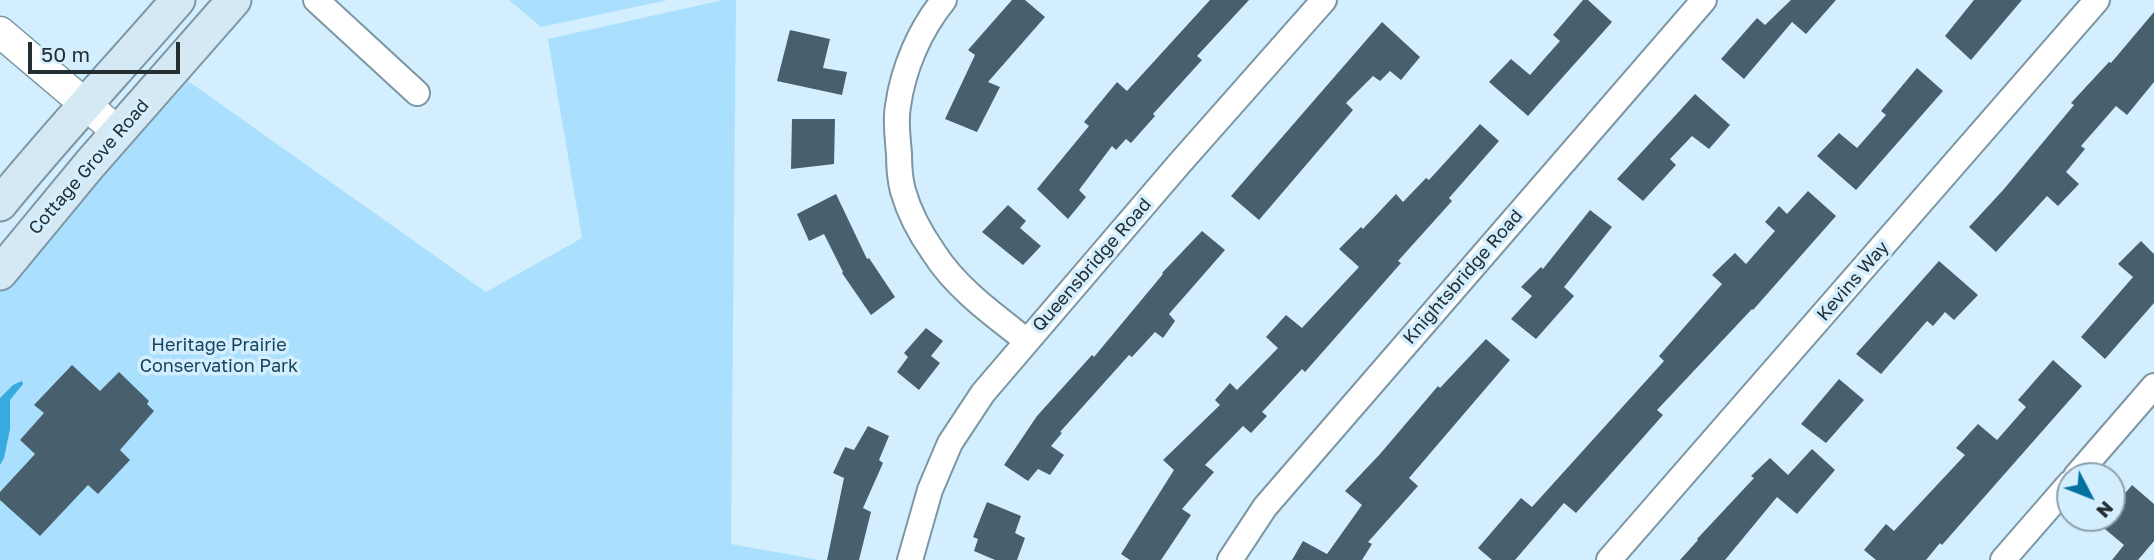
<!DOCTYPE html>
<html>
<head>
<meta charset="utf-8">
<style>
  body { margin:0 }
  #map { position:relative; width:2154px; height:560px; overflow:hidden; background:#d3eefe; font-family:"Golos Text",sans-serif }
  canvas { display:block }
  .north { position:absolute; left:2056px; top:462px; width:70px; height:70px; box-sizing:border-box; background:#d3eefe; border:2px solid #8da2ad; border-radius:50%; rotate:132deg; font-size:19px; font-weight:700; line-height:28px; text-align:center; color:#242f34 }
  .north::after { content:''; display:block; margin:auto; width:24px; height:32px; background:#00729d; clip-path:polygon(50% 0,100% 100%,50% 72%,0 100%) }
  .scale { position:absolute; left:28px; top:42px; width:152px; height:32px; box-sizing:border-box; border:4px solid #242f34; border-top:0; padding-left:9px; font-size:21px; line-height:24px; white-space:nowrap; color:#242f34; -webkit-text-stroke:5px #d3eefe; paint-order:stroke }
</style>
</head>
<body>
<div id="map">
<canvas width="2154" height="560"></canvas>
<div class="north">N</div>
<div class="scale">50 m</div>
</div>
<script>
const ctx = document.querySelector('canvas').getContext('2d');
ctx.lineJoin = 'round';
function fillPath(path, color) { ctx.fillStyle = color; ctx.fill(path, 'evenodd'); }
function strokePath(path, color, width, dash) { ctx.strokeStyle = color; ctx.lineWidth = width; ctx.lineCap = dash ? 'butt' : 'round'; ctx.setLineDash(dash || []); ctx.stroke(path); }
function label(font, color, halo, rows, align = 'center') {
  ctx.font = font + ' "Golos Text",sans-serif'; ctx.lineWidth = 7; ctx.setLineDash([]); ctx.textBaseline = 'middle'; ctx.strokeStyle = halo; ctx.fillStyle = color; for (const [text, x, y, turn = 0] of rows) {
    ctx.save(); ctx.translate(x, y); ctx.rotate((+turn || 0) * Math.PI / 180); ctx.textAlign = isNaN(turn) ? turn : align; if (halo) ctx.strokeText(text, 0, 0); ctx.fillText(text, 0, 0); ctx.restore();
  }
}
fillPath(new Path2D(`
  M509 0H668L541 27Z
  M723 0H736L731 544 820 560H0V292L188 81 486 292 582 238 548 39Z`), '#aae0fe');
fillPath(new Path2D(`
  M22 381 23 384 10 400V429L4 458 0 465V398L13 385Z`), '#38aadf');
fillPath(new Path2D(`
  M1012 0H1025L1045 17 988 82 1000 87 977 132 945 119 975 55 968 50Z
  M1210 0H1249L1197 56 1202 60 1153 114 1155 116 1131 143 1126 139 1116 150 1112 146 1079 190 1086 197 1068 219 1037 189 1089 126 1084 122 1117 82 1127 91Z
  M1583 0H1588L1612 22 1528 116 1489 82 1511 59 1530 75 1560 41 1553 35Z
  M1791 0H1836L1806 34 1792 22 1744 79 1721 59 1757 18 1765 25Z
  M1974 0H2022L1971 60 1945 36Z
  M2154 12V82L2127 115 2116 106 2081 146 2085 149 2066 172 2079 184 2058 206 2047 196 1996 252 1969 227 2004 189 2074 105 2071 103 2109 62 2111 63Z
  M1382 22 1420 57 1401 80 1390 71 1380 81 1373 76 1346 103 1353 110 1259 220 1231 196Z
  M790 30 830 39 823 68 847 72 842 95 777 81Z
  M1917 68 1943 91 1856 190 1817 156 1839 133 1857 148 1886 115 1881 111Z
  M1695 94 1730 125 1709 149 1692 136 1670 159 1676 165 1643 201 1617 179Z
  M792 119H835L834 164 791 169Z
  M1480 124 1499 141 1449 198 1452 201 1398 261 1401 263 1305 372 1302 369 1262 412 1267 416 1251 433 1243 426 1205 465 1214 472 1182 509 1191 515 1161 560H1130L1121 554 1174 470 1163 460 1220 405 1215 400 1230 383 1237 390 1278 348 1266 337 1286 315 1302 328 1359 267 1339 249 1361 227 1363 229 1396 194 1403 202 1426 178 1429 180Z
  M1808 191 1836 216 1753 310 1752 309 1657 410 1663 415 1576 513 1564 503 1515 560H1492L1478 548 1521 498 1532 507 1664 361 1659 356 1722 284 1712 275 1735 253 1746 264 1775 231 1765 222 1779 206 1787 214Z
  M836 194 867 259 869 258 895 297 871 315 842 273 843 272 824 234 809 241 797 214Z
  M1008 205 1026 221 1020 228 1041 246 1023 265 982 232Z
  M1590 210 1612 227 1564 287 1574 296 1536 339 1511 319 1532 296 1521 287 1541 267 1543 269Z
  M1202 231 1225 250 1169 314 1175 321 1163 338 1155 332 1132 357 1129 355 1060 432 1062 433 1051 446 1064 455 1050 475 1038 469 1028 481 1004 465 1037 416 1092 355 1094 357 1163 274 1162 273Z
  M2141 241 2154 254V303L2105 359 2081 337 2133 277 2118 264Z
  M1939 261 1978 295 1954 320 1945 312 1933 326 1927 321 1881 374 1856 354Z
  M926 328 943 341 931 356 940 363 919 390 897 372 908 357 904 353Z
  M1486 339 1510 360 1409 478 1418 486 1368 542 1372 544 1362 560H1292L1303 541 1327 554 1362 505 1345 491 1380 454 1438 386 1440 388Z
  M2053 360 2082 386 1942 545 1940 543 1926 560H1876L1864 550 1886 524 1894 531 1965 455 1956 448 1978 424 1997 440 2026 407 2018 400Z
  M72 365 100 391 119 372 149 401 147 404 154 411 120 450 130 460 98 494 88 485 40 536 0 500V492L35 454 20 440 44 413 34 405Z
  M1839 379 1864 400 1826 443 1801 424Z
  M868 426 889 436 879 460 883 463 863 508 871 512 859 560H827L844 478 833 473 845 447 854 450Z
  M1812 449 1835 470 1797 514 1777 497 1725 560H1680L1698 540 1697 539 1754 478 1751 476 1770 458 1788 475Z
  M2132 485 2154 504V541L2138 560H2112L2124 545 2099 524 2104 518H2112V509Z
  M987 502 1021 516 1015 533 1025 538 1017 560H995L974 551 978 539 973 537Z`), '#48606d');
const minor = new Path2D(`
  M316 0 417 93
  M944 0C920 29 903 69 898 106 895 122 898 139 899 154 899 166 900 180 903 191 909 212 922 236 934 253 957 289 994 315 1027 341
  M2076 476 2154 386
  M910 560 930 490 950 443 983 393 1179 164 1324 0
  M1230 560 1265 507 1704 0
  M1609 560 2097 0
  M2003 560 2070 483`);
const tertiary = new Path2D(`
  M0 32 118 132`);
const secondary = new Path2D(`
  M0 204C57 134 119 68 178 0
  M0 273 90 164 234 0`);
strokePath(minor, '#7d96a4', 28);
strokePath(tertiary, '#7d96a4', 33);
strokePath(secondary, '#7d96a4', 37);
strokePath(minor, '#fff', 24);
strokePath(tertiary, '#fff', 30);
strokePath(secondary, '#d4e9f4', 33);
label('18px', '#242f34', '#d3eefe', [
  ["Cottage Grove Road",89,167,-49],
  ["Queensbridge Road",1092,265,-49],
  ["Knightsbridge Road",1463,277,-49],
  ["Kevins Way",1853,281,-49]
]);
label('18px', '#17455b', '#d3eefe', [
  ["Heritage Prairie",219,345],
  ["Conservation Park",219,366]
]);
</script>
</body>
</html>
